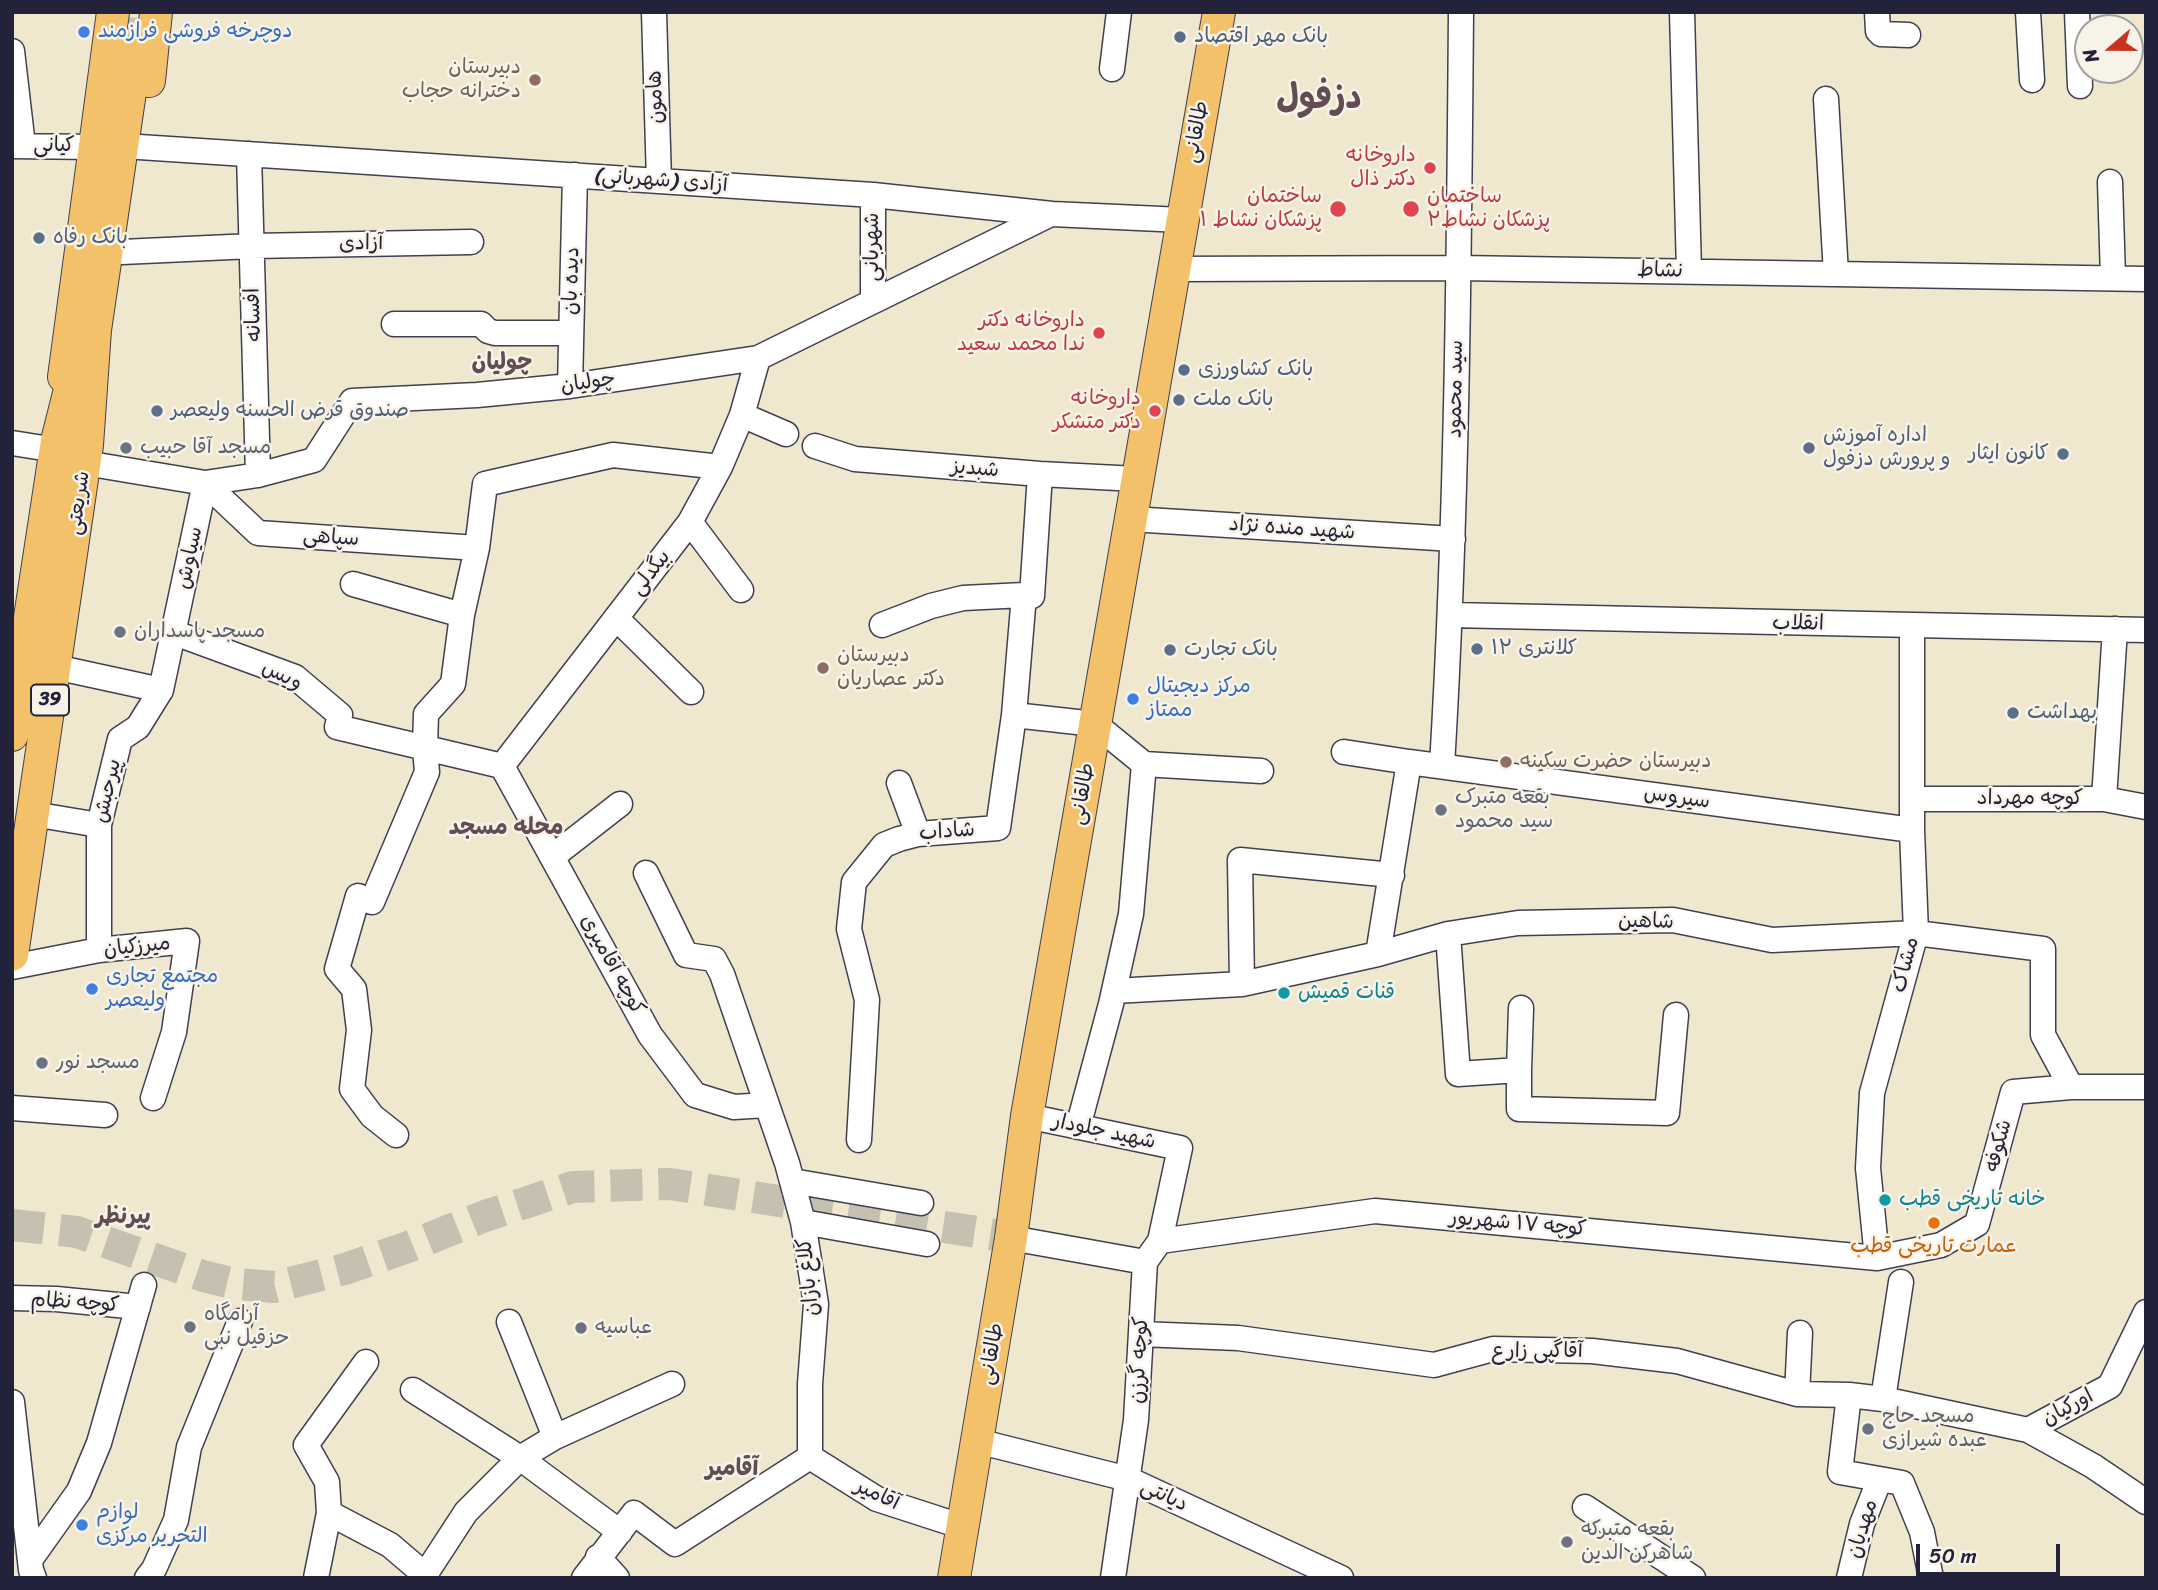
<!DOCTYPE html>
<html>
<head>
<meta charset="utf-8">
<style>
  body { margin:0 }
  #map { position:relative; width:2158px; height:1590px; overflow:hidden; background:#efe8cf; font-family:Sriracha,sans-serif }
  canvas { display:block }
  .frame { position:absolute; inset:0; border:14px solid #22223b; pointer-events:none }
  .north { position:absolute; left:2074px; top:14px; width:70px; height:70px; box-sizing:border-box; background:#f7f3e8; border:2px solid #a29fa3; border-radius:50%; rotate:250deg; font-size:19px; font-weight:700; line-height:28px; text-align:center; color:#22223b }
  .north::after { content:''; display:block; margin:auto; width:24px; height:32px; background:#c8321e; clip-path:polygon(50% 0,100% 100%,50% 72%,0 100%) }
  .scale { position:absolute; left:1916px; top:1544px; width:144px; height:32px; box-sizing:border-box; border:4px solid #22223b; border-top:0; padding-left:9px; font-size:21px; line-height:24px; white-space:nowrap; color:#22223b; -webkit-text-stroke:5px #f7f3e8; paint-order:stroke }
</style>
</head>
<body>
<div id="map">
<canvas width="2158" height="1590"></canvas>
<div class="frame"></div>
<div class="north">N</div>
<div class="scale">50 m</div>
</div>
<script>
const ctx = document.querySelector('canvas').getContext('2d');
ctx.lineJoin = 'round';
function strokePath(path, color, width, dash) { ctx.strokeStyle = color; ctx.lineWidth = width; ctx.lineCap = dash ? 'butt' : 'round'; ctx.setLineDash(dash || []); ctx.stroke(path); }
function label(font, color, halo, rows, align = 'center') {
  ctx.font = font + ' Sriracha,"Playpen Sans Arabic",sans-serif'; ctx.lineWidth = 5; ctx.setLineDash([]); ctx.textBaseline = 'middle'; ctx.strokeStyle = halo; ctx.fillStyle = color; for (const [text, x, y, turn = 0] of rows) {
    ctx.save(); ctx.translate(x, y); ctx.rotate((+turn || 0) * Math.PI / 180); ctx.textAlign = isNaN(turn) ? turn : align; if (halo) ctx.strokeText(text, 0, 0); ctx.fillText(text, 0, 0); ctx.restore();
  }
}
strokePath(new Path2D(`
  M126 49 130 12
  M12 1225 77 1232 203 1276 236 1284 274 1287 345 1269 408 1247 485 1216 573 1187 670 1184 996 1235`), '#c6c0b1', 32, [32, 16]);
const minor = new Path2D(`
  M654 12 659 181
  M1682 12 1689 271
  M1877 12 1878 31 1881 34 1908 35
  M2028 12 2032 80
  M2077 12 2080 86
  M12 51 23 146
  M1112 69 1119 12
  M1826 99 1836 274
  M12 146 96 147
  M139 147 873 195 1052 214 1182 220
  M249 154 258 475
  M2110 182 2113 278
  M873 195V300
  M122 252 252 246 471 242
  M1173 269 1459 268 2146 279
  M394 324H481L488 331 495 333H571
  M570 386 575 175
  M742 415 786 434
  M12 443 56 450
  M815 446 855 459 1040 474 1137 479
  M85 463 205 483 258 475 314 460 352 401 477 395 570 386 758 358 1051 214
  M205 483 258 533 477 548
  M1131 519 1453 539
  M690 522 741 590
  M353 584 462 615
  M1451 615 2146 630
  M616 618 691 692
  M882 625 931 606 963 598 1024 595
  M175 633 295 677 340 715 337 727 502 766
  M55 667 161 690
  M1014 715 1095 724 1144 764 1131 914 1111 1004 1078 1127
  M1344 752 1409 762
  M1144 764 1261 771
  M502 766 690 522 720 467 742 415 758 358
  M502 766 650 1035 695 1095 734 1107 767 1105
  M1442 766C1457 515 1459 264 1461 12
  M899 783 918 834
  M1913 799H2104L2146 807
  M2104 799 2115 629
  M33 814 99 825
  M552 857 620 804
  M646 873 686 955 714 959 722 974 787 1163 803 1222
  M1392 875 1240 860 1242 984 1378 954 1448 934 1518 923 1673 920 1772 940 1916 933 2043 949V1035L2071 1087
  M1448 934 1458 1074 1519 1070V1109L1667 1113 1676 1015
  M99 950V825L120 739 138 727 161 690 205 483
  M1378 954 1409 762 1912 830
  M12 967 99 950 187 941 174 1032 153 1098
  M1114 991 1242 984
  M1519 1070 1521 1008
  M12 1108 105 1115
  M1027 1116 1180 1148 1160 1241 1145 1262 1136 1420 1113 1578
  M396 1135 372 1116 352 1089 359 1030 354 989 337 969 358 896 372 902 427 772 425 749 426 714 453 684 462 615 477 548 485 484 613 455 720 467
  M859 1140 867 1000 849 929 854 882 884 845 899 839 918 834 998 828 1014 715 1024 595 1032 596 1040 474
  M792 1181 921 1203
  M1011 1238 1145 1262
  M1160 1241 1375 1211 1877 1258 1941 1245 1977 1224 2013 1092 2071 1087H2146
  M1877 1258 1868 1168 1872 1093 1916 933 1912 830V626
  M12 1298 56 1299 138 1307
  M509 1322 555 1437
  M1141 1334 1238 1338 1434 1365 1493 1349 1592 1351 1677 1361 1797 1394 1849 1395 1883 1399 2028 1430 2093 1466 2146 1502
  M413 1390 520 1458 620 1532
  M1797 1394 1800 1333
  M1849 1395 1840 1472 1902 1483 1922 1532 1931 1578
  M1883 1399 1901 1282
  M12 1402 31 1570 34 1578
  M2028 1430 2110 1386 2146 1312
  M977 1441 1128 1479 1341 1578
  M810 1457V1384L816 1304 803 1222 927 1244
  M810 1457 877 1499 948 1522
  M1585 1507 1693 1578
  M329 1513 390 1545 424 1574
  M598 1557 617 1578
  M30 1560 79 1491 99 1443 144 1285
  M147 1578 154 1569 176 1520 189 1447 240 1321
  M316 1578 329 1513 327 1482 306 1445 366 1362
  M423 1578 466 1512 520 1458 555 1437 672 1384
  M584 1578 634 1513 675 1544 810 1457
  M1849 1578 1862 1524 1879 1481`);
const major = new Path2D(`
  M149 81 156 12
  M64 377 113 12
  M12 735 57 441 79 354
  M12 955 87 445 95 330 136 51
  M954 1578 1011 1238 1027 1116 1219 12`);
strokePath(minor, '#414051', 27);
strokePath(major, '#414051', 34);
strokePath(minor, '#fff', 24);
strokePath(major, '#f4c16b', 32);
for (const [x, y, r, color] of [
  [84,32,7,"#3f7fe0"],
  [1180,37,7,"#5c6f8a"],
  [535,80,7,"#8d6e63"],
  [1430,168,7,"#e0444e"],
  [1338,209,9,"#e0444e"],
  [1411,209,9,"#e0444e"],
  [39,238,7,"#5c6f8a"],
  [1099,333,7,"#e0444e"],
  [1184,370,7,"#5c6f8a"],
  [1179,400,7,"#5c6f8a"],
  [157,411,7,"#5c6f8a"],
  [1155,411,7,"#e0444e"],
  [126,448,7,"#6b7280"],
  [1809,448,7,"#5c6f8a"],
  [2063,454,7,"#5c6f8a"],
  [120,632,7,"#6b7280"],
  [1477,649,7,"#5c6f8a"],
  [1170,650,7,"#5c6f8a"],
  [823,668,7,"#8d6e63"],
  [1133,699,7,"#3f7fe0"],
  [2013,713,7,"#5c6f8a"],
  [1506,762,7,"#8d6e63"],
  [1441,810,7,"#6b7280"],
  [92,989,7,"#3f7fe0"],
  [1284,993,7,"#0f9aa8"],
  [42,1063,7,"#6b7280"],
  [1885,1200,7,"#0f9aa8"],
  [1934,1223,7,"#e8710a"],
  [190,1327,7,"#6b7280"],
  [581,1328,7,"#6b7280"],
  [1868,1429,7,"#6b7280"],
  [82,1525,7,"#3f7fe0"],
  [1567,1542,7,"#6b7280"]
]) { const dot = new Path2D(); dot.arc(x, y, r, 0, 2 * Math.PI); ctx.fillStyle = color; ctx.fill(dot); strokePath(dot, '#f7f3e8', 2.5); }
for (const [x, y, w] of [
  [50,700,38]
]) { const box = new Path2D(); box.roundRect(x - w / 2, y - 15.5, w, 31, 5); ctx.fillStyle = '#f7f3e8'; ctx.fill(box); strokePath(box, '#22223b', 2); }
label('bold 19px', '#22223b', null, [
  ["39",50,700]
]);
label('21px', '#366cbe', '#f7f3e8', [
  ["دوچرخه فروشی فرازمند",98,32],
  ["مرکز دیجیتال",1147,687],
  ["ممتاز",1147,711],
  ["مجتمع تجاری",106,977],
  ["ولیعصر",106,1001],
  ["لوازم",96,1513],
  ["التحریر مرکزی",96,1537]
], 'left');
label('21px', '#4e5e75', '#f7f3e8', [
  ["بانک مهر اقتصاد",1194,37],
  ["بانک رفاه",53,238],
  ["بانک کشاورزی",1198,370],
  ["بانک ملت",1193,400],
  ["صندوق قرض الحسنه ولیعصر",171,411],
  ["اداره آموزش",1823,436],
  ["و پرورش دزفول",1823,460],
  ["کانون ایثار",2049,454,"right"],
  ["کلانتری ۱۲",1491,649],
  ["بانک تجارت",1184,650],
  ["بهداشت",2027,713]
], 'left');
label('21px', '#785e54', '#f7f3e8', [
  ["دبیرستان",521,68,"right"],
  ["دخترانه حجاب",521,92,"right"],
  ["دبیرستان",837,656],
  ["دکتر عصاریان",837,680],
  ["دبیرستان حضرت سکینه",1520,762]
], 'left');
label('21px', '#22223b', '#f7f3e8', [
  ["هامون",656,97,-92],
  ["طالقانی",1197,132,-80],
  ["کیانی",54,146],
  ["آزادی (شهربانی)",661,181,4],
  ["آزادی",361,244,-1],
  ["شهربانی",873,247,-90],
  ["نشاط",1660,271,1],
  ["دیده بان",572,281,-88],
  ["افسانه",254,315,-92],
  ["چولیان",588,383,-8],
  ["سید محمود",1456,389,-89],
  ["شبدیز",975,469,5],
  ["شریعتی",79,503,-82],
  ["شهید منده نژاد",1292,529,4],
  ["سپاهی",331,538,4],
  ["سیاوش",190,558,-78],
  ["بیگدلی",651,573,-52],
  ["انقلاب",1798,624,1],
  ["ویس",282,676,26],
  ["پیرحبش",108,791,-77],
  ["طالقانی",1083,794,-80],
  ["سیروس",1677,798,8],
  ["کوچه مهرداد",2030,799],
  ["شاداب",947,832,-4],
  ["شاهین",1646,922,1],
  ["میرزکیان",137,947,-6],
  ["کوچه آقامیری",612,965,61],
  ["مشاک",1906,965,-76],
  ["شهید جلودار",1104,1132,12],
  ["شکوفه",1999,1146,-75],
  ["کوچه ۱۷ شهریور",1518,1224,5],
  ["کلاغ بازان",809,1277,-96],
  ["کوچه نظام",75,1303,4],
  ["آقاگپی زارع",1537,1352],
  ["طالقانی",992,1354,-80],
  ["کوچه گرزن",1140,1360,-87],
  ["اورکیان",2068,1408,-28],
  ["آقامیر",877,1495,25],
  ["دیانتی",1164,1496,25],
  ["مهدیان",1863,1529,-73]
]);
label('21px', '#be3a42', '#f7f3e8', [
  ["داروخانه",1416,156],
  ["دکتر ذال",1416,180],
  ["ساختمان",1322,197],
  ["پزشکان نشاط ۱",1322,221],
  ["ساختمان",1427,197,"left"],
  ["پزشکان نشاط۲",1427,221,"left"],
  ["داروخانه دکتر",1085,321],
  ["ندا محمد سعید",1085,345],
  ["داروخانه",1141,399],
  ["دکتر متشکر",1141,423]
], 'right');
label('21px', '#5b616d', '#f7f3e8', [
  ["مسجد آقا حبیب",140,448],
  ["مسجد پاسداران",134,632],
  ["بقعه متبرک",1455,798],
  ["سید محمود",1455,822],
  ["مسجد نور",56,1063],
  ["آرامگاه",204,1315],
  ["حزقیل نبی",204,1339],
  ["عباسیه",595,1328],
  ["مسجد حاج",1882,1417],
  ["عبده شیرازی",1882,1441],
  ["بقعه متبرکه",1581,1530],
  ["شاهرکن الدین",1581,1554]
], 'left');
label('21px', '#0d838f', '#f7f3e8', [
  ["قنات قمیش",1298,993],
  ["خانه تاریخی قطب",1899,1200]
], 'left');
label('21px', '#c56008', '#f7f3e8', [
  ["عمارت تاریخی قطب",1934,1247]
]);
label('bold 23px', '#644d52', '#f7f3e8', [
  ["چولیان",502,363],
  ["محله مسجد",506,828],
  ["پیرنظر",123,1217],
  ["آقامیر",732,1469]
]);
label('bold 35px', '#644d52', '#f7f3e8', [
  ["دزفول",1319,99]
]);
</script>
</body>
</html>
